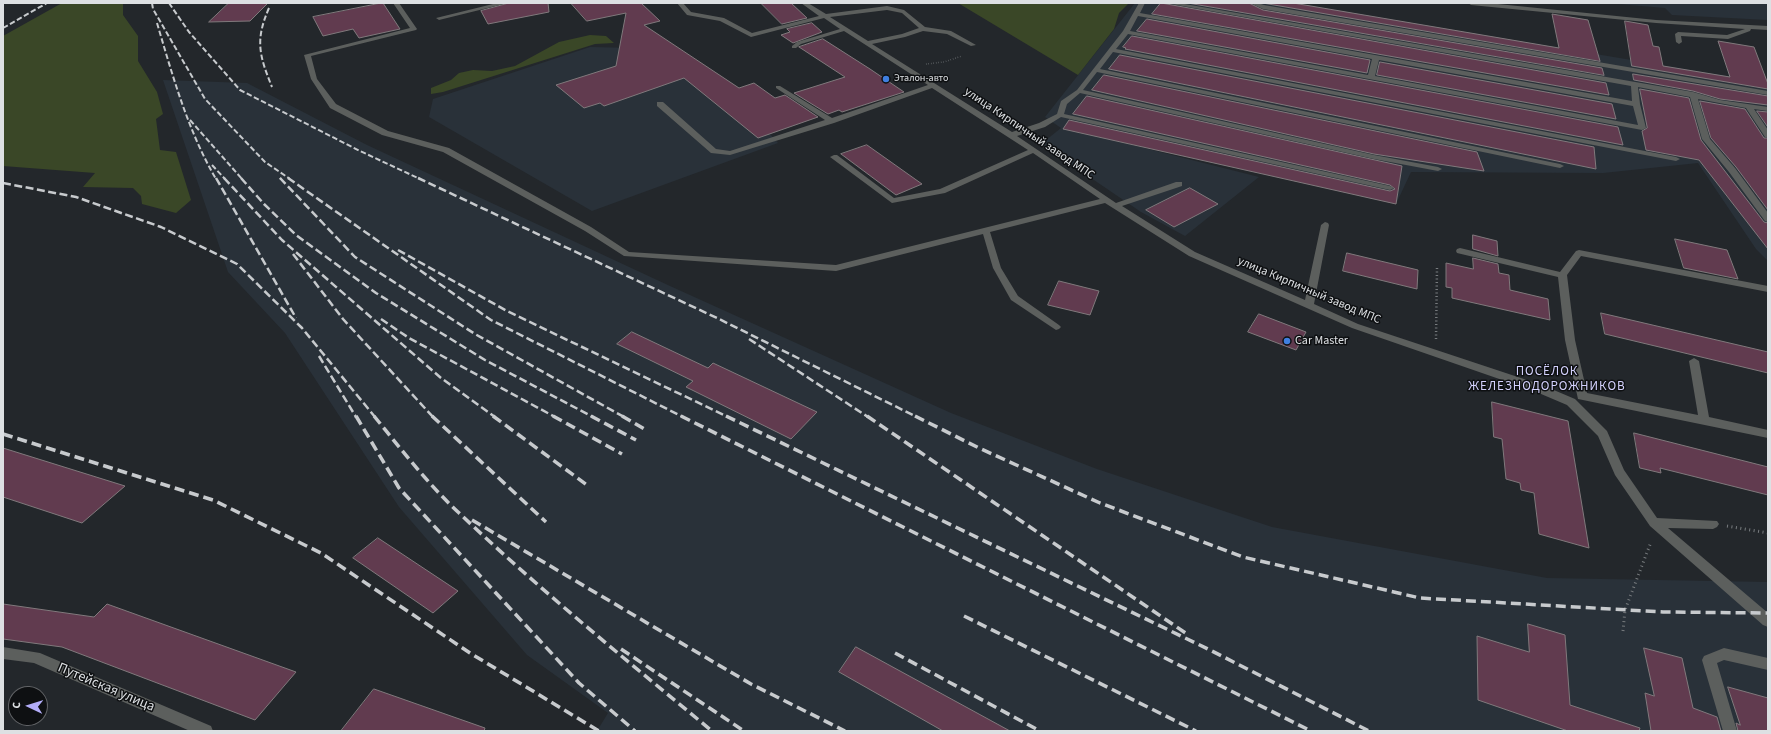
<!DOCTYPE html>
<html>
<head>
<meta charset="utf-8">
<style>
  body { margin:0 }
  #map { position:relative; width:1771px; height:734px; overflow:hidden; background:#23272b; font-family:"Source Sans 3",sans-serif }
  canvas { display:block }
  .frame { position:absolute; inset:0; border:4px solid #dde0e3; pointer-events:none }
  .north { position:absolute; left:8px; top:686px; width:40px; height:40px; box-sizing:border-box; background:#0e1012; border:1px solid #616366; border-radius:50%; rotate:274deg; font-size:11px; font-weight:700; line-height:16px; text-align:center; color:#dde0e3 }
  .north::after { content:''; display:block; margin:auto; width:14px; height:18px; background:#b3adf9; clip-path:polygon(50% 0,100% 100%,50% 72%,0 100%) }
</style>
</head>
<body>
<div id="map">
<canvas width="1771" height="734"></canvas>
<div class="frame"></div>
<div class="north">С</div>
</div>
<script>
const ctx = document.querySelector('canvas').getContext('2d');
ctx.lineJoin = 'round';
function fillPath(path, color) { ctx.fillStyle = color; ctx.fill(path, 'evenodd'); }
function strokePath(path, color, width, dash) { ctx.strokeStyle = color; ctx.lineWidth = width; ctx.lineCap = dash ? 'butt' : 'round'; ctx.setLineDash(dash || []); ctx.stroke(path); }
function label(font, color, halo, rows, align = 'center') {
  ctx.font = font + ' "Source Sans 3",sans-serif'; ctx.lineWidth = 3; ctx.setLineDash([]); ctx.textBaseline = 'middle'; ctx.strokeStyle = halo; ctx.fillStyle = color; for (const [text, x, y, turn = 0] of rows) {
    ctx.save(); ctx.translate(x, y); ctx.rotate((+turn || 0) * Math.PI / 180); ctx.textAlign = isNaN(turn) ? turn : align; if (halo) ctx.strokeText(text, 0, 0); ctx.fillText(text, 0, 0); ctx.restore();
  }
}
fillPath(new Path2D(`
  M1135 3H1293L1768 83V261L1756 249 1698 163 1603 173 1411 172 1396 204 1097 136 1259 177 1185 236 1141 212 1041 144 1061 128 1045 117Z
  M1606 3H1768V20L1672 15 1665 8Z
  M590 47 634 48 727 83 783 129 770 134 778 143 592 211 429 117 433 99Z
  M163 80 247 83 367 145 670 286 951 413 1097 469 1272 527 1547 578 1768 582V731H597L608 713 527 655 399 507 285 333 228 272Z`), '#293139');
fillPath(new Path2D(`
  M62 3H123V15L138 36V61L157 92 163 114 156 119 160 150 176 152 191 200 176 213 142 204 141 196 133 188 83 187 95 173 3 166V36Z
  M958 3H1129L1119 13 1114 29 1078 75Z
  M590 35 606 36 614 43 595 44 443 92 431 94V88L451 80 459 73 473 70 492 71 515 66 559 42Z`), '#3a4727');
const building = new Path2D(`
  M229 3H268L250 21 209 22Z
  M383 3 400 29 359 38 353 29 323 36 313 17Z
  M509 3H548L549 12 488 24 481 11Z
  M571 3H641L660 21 644 25 739 88 754 83 775 98 785 95 818 117 758 138 684 78 604 106 600 103 584 108 556 85 616 66 626 13 587 21Z
  M761 3H791L807 18 782 24Z
  M1161 3 1606 83 1609 95 1152 14Z
  M1188 3H1249L1263 10 1602 68 1604 75Z
  M1263 3H1293L1559 48 1552 14 1588 20 1600 61Z
  M1147 19 1370 60 1367 73 1137 31Z
  M1625 21 1648 25 1653 46 1659 47 1663 66 1730 77 1718 41 1754 47 1768 84V89L1632 66Z
  M812 23 822 32 793 43 781 35 790 32 787 29Z
  M1132 36 1618 127 1623 145 1125 49 1126 48 1123 47Z
  M823 39 870 69 904 92 842 112 839 110 828 114 794 93 845 77 799 47Z
  M1120 55 1594 147 1596 169 1109 69Z
  M1380 62 1612 104 1616 119 1377 75Z
  M1633 74 1768 96V105L1720 99 1693 91 1634 80Z
  M1104 75 1477 152 1484 171 1374 154 1092 90Z
  M1640 89 1689 98 1701 140 1764 222 1768 223V249L1699 160 1646 150 1642 131 1647 128Z
  M1087 96 1402 166 1396 204 1063 129 1069 120 1390 191 1395 189 1390 185 1073 114Z
  M1700 101 1745 109 1764 138H1768V210L1736 167 1711 138Z
  M1757 111 1768 112V127Z
  M867 145 922 184 896 195 841 154Z
  M1190 188 1218 204 1174 227 1146 210Z
  M1473 235 1497 241 1498 256 1473 249Z
  M1675 239 1727 250 1738 279 1684 268Z
  M1347 253 1418 270 1417 289 1343 271Z
  M1473 258 1498 264 1499 273 1509 275 1510 290 1548 299 1550 320 1452 298V288L1446 287V263L1473 269Z
  M1059 281 1099 291 1090 315 1048 305Z
  M1601 313 1768 352V373L1605 334Z
  M1259 314 1306 332 1296 350 1248 332Z
  M632 332 708 368 713 363 817 412 791 439 686 387 693 381 617 344Z
  M1492 402 1568 421 1589 548 1539 534 1534 493 1521 490 1520 483 1506 479 1502 439 1494 437Z
  M1634 433 1768 467V495L1660 468 1661 473 1640 468Z
  M3 448 125 486 82 523 3 497Z
  M378 538 458 591 433 613 353 558Z
  M3 604 94 617 107 604 296 672 255 720 62 647 3 639Z
  M1528 624 1565 635 1570 705 1640 728 1639 731H1568L1478 700 1477 636 1529 652Z
  M856 647 1010 731H943L839 672Z
  M1644 648 1682 658 1693 708 1717 717 1721 731H1651L1645 693 1654 696Z
  M1728 687 1768 698V731H1738L1736 723 1740 725Z
  M374 689 485 728 484 731H341Z`);
fillPath(building, '#613b4f');
strokePath(building, '#80797c', 1);
strokePath(new Path2D(`
  M926 64 944 62 962 56`), '#777b7e', 1.5, [0.5, 2]);
strokePath(new Path2D(`
  M1436 339 1437 268`), '#777b7e', 2.5, [1, 2.5]);
strokePath(new Path2D(`
  M1727 526 1768 533
  M1623 631 1625 610 1651 542`), '#777b7e', 3, [1, 3.5]);
fillPath(new Path2D(`
  M393 3H399L417 29 416 30 311 56 317 79 336 104 388 131 449 148 591 227 629 252 836 265 1100 199 1033 153 945 193 892 203 830 157 834 155H837L894 198 940 189 1028 150 932 88 834 123 730 155 711 153 657 106V102H663L716 149 730 151 825 120 776 88V86H780L832 118 928 85 844 31 801 44 796 48H792V46L797 42 840 29 824 18 751 37 720 21 687 15 677 3H683L691 12 724 18 752 33 819 16 801 3H808L826 14 887 6 904 10 925 27 951 31 976 45 971 46 947 34 923 31 905 37 872 44 1012 132 1039 123 1057 114 1061 101 1077 90 1123 31 1139 3H1145L1140 13 1632 101 1631 86 1166 3H1179L1693 92 1720 100 1768 107V111L1754 109 1768 130V137H1765L1746 108 1698 99 1710 139 1735 168 1768 213V222L1765 221 1729 172 1702 139 1690 97 1638 87 1640 104 1646 128 1642 130 1128 34 1116 49 1676 157 1680 159 1676 161 1113 52 1100 69 1560 164 1564 166 1560 168 1097 72 1083 90 1374 155 1438 167 1442 169 1438 171 1374 159 1080 93 1067 104 1064 114 1390 186 1394 188 1390 190 1061 117 1045 127 1017 136 1116 203 1176 182H1182V186L1122 206 1195 252 1305 300 1321 225 1325 222 1328 223 1329 225 1314 304 1358 324 1542 385 1575 399 1607 431 1624 470 1657 518 1717 521 1719 524 1717 527 1713 529 1668 528 1768 613V627L1763 625 1650 526 1615 475 1598 436 1567 405 1534 391 1352 328 1189 256 1105 203 990 232 1001 268 1018 296 1059 325 1061 327 1059 329 1056 330 1011 300 993 268 983 234 836 271 624 256 585 231 443 152 382 135 330 108 311 79 304 55 410 28ZM887 10 902 13 919 28 902 34 868 41 830 17ZM1138 16 1372 59 1368 75 1130 31ZM1379 60 1633 106 1638 125 1375 76Z
  M497 3H508L439 20 436 18Z
  M1250 3H1258L1264 5 1768 91V95L1263 9Z
  M1468 3H1488L1656 20 1768 26V30L1751 29 1750 31 1728 39 1681 36 1682 42 1679 44 1676 42 1675 34 1678 32 1727 35 1745 29 1656 23 1471 5Z
  M1460 248 1560 272 1576 251 1579 250 1768 286V292L1581 256 1567 275 1575 340 1587 393 1698 415 1689 361 1694 358 1699 361 1709 417 1768 430V438L1578 399 1565 340 1558 277 1457 253 1456 251 1457 249Z
  M3 647 40 653 211 726 213 731H190L34 663 3 659Z
  M1724 648 1768 658V670L1724 660 1717 663 1737 731H1723L1702 660 1704 656Z`), '#5c5f5d');
strokePath(new Path2D(`
  M152 3 153 9 205 99 265 162 290 179
  M169 3 189 32 240 90 360 151 420 179
  M269 8C255 40 259 55 272 87
  M157 23C173 77 188 131 216 179
  M3 28 47 3
  M190 120 242 179
  M212 165 225 179
  M280 178 281 179`), '#c7cacd', 2, [5.5, 2.5]);
strokePath(new Path2D(`
  M216 178 296 318
  M224 178 282 240 441 378 495 417
  M241 178 264 204 296 235 376 293 485 360 593 417
  M280 178 355 257 475 334 624 417
  M288 178 491 320 683 417
  M418 178 717 318 917 417
  M3 183 76 197 161 227 237 264 302 328 375 417
  M398 250 507 311 728 417
  M293 254 343 319 433 417
  M381 319 409 338 555 417
  M749 339 868 417
  M319 356 356 417`), '#c7cacd', 2.5, [8, 3.5]);
strokePath(new Path2D(`
  M356 416 399 488 579 683 635 731
  M374 416C401 449 427 483 458 512 539 589 626 660 712 731
  M432 416 546 522
  M493 416 587 485
  M553 416 622 454
  M591 416 636 440
  M622 416 646 430
  M681 416 1311 731
  M726 416 1210 650 1369 731
  M867 416 1187 634
  M915 416 979 448 1100 503 1243 557 1420 598 1663 612 1768 613
  M3 434 213 500 321 553 470 653 599 731
  M472 520 751 684 845 731
  M964 616 1196 731
  M621 649 744 731
  M895 653 1040 731`), '#c7cacd', 3.5, [10, 5]);
for (const [x, y, r, color] of [
  [886,79,4,"#3f7fe0"],
  [1287,341,4,"#3f7fe0"]
]) { const dot = new Path2D(); dot.arc(x, y, r, 0, 2 * Math.PI); ctx.fillStyle = color; ctx.fill(dot); strokePath(dot, '#0e1012', 1.5); }
label('10px', '#dde0e3', '#0e1012', [
  ["Эталон-авто",894,79]
], 'left');
label('12px', '#dde0e3', '#0e1012', [
  ["улица Кирпичный завод МПС",1029,134,34],
  ["улица Кирпичный завод МПС",1309,291,23]
]);
label('12px', '#dde0e3', '#0e1012', [
  ["Car Master",1295,341]
], 'left');
ctx.letterSpacing = '1px';
label('13px', '#d3d1fd', '#0e1012', [
  ["ПОСЁЛОК",1547,372],
  ["ЖЕЛЕЗНОДОРОЖНИКОВ",1547,387]
]);
ctx.letterSpacing = '0px';
label('14px', '#dde0e3', '#0e1012', [
  ["Путейская улица",106,688,23]
]);
</script>
</body>
</html>
